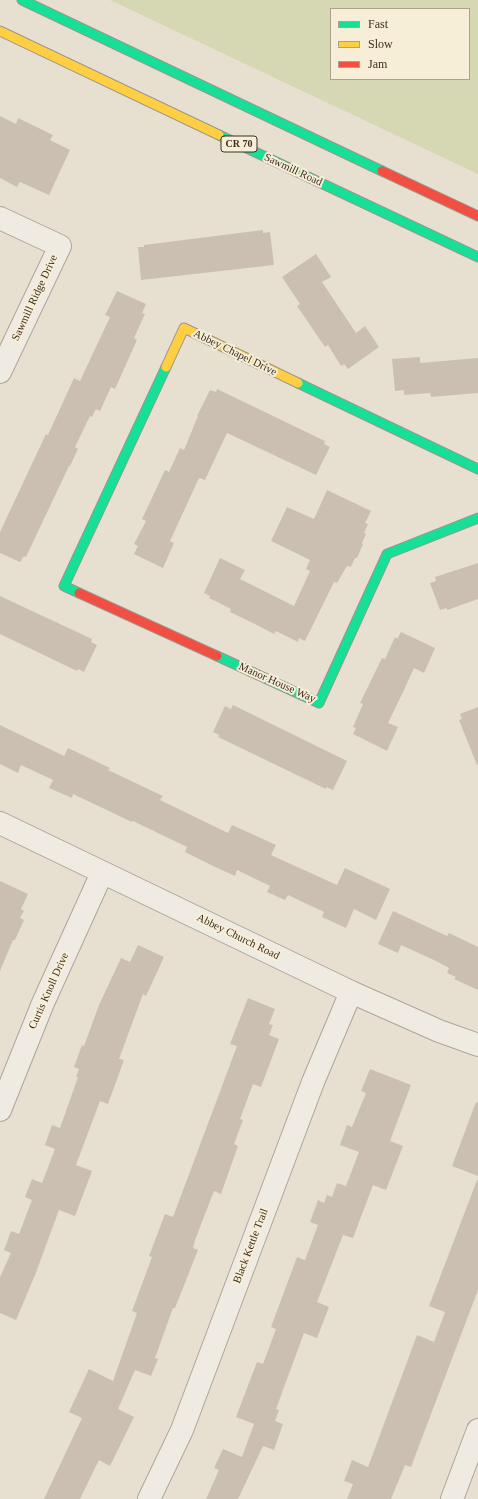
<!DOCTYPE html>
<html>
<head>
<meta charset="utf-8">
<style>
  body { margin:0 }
  #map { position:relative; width:478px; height:1499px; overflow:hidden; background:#e7e0d1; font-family:Georgia,serif }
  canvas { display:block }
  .legend { position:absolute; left:330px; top:8px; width:140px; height:72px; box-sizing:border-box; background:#f7eed8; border:1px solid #ada18e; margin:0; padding:5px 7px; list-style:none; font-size:12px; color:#3d2e20 }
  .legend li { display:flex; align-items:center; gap:8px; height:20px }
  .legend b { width:20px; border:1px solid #ada18e }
</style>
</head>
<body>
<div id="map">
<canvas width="478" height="1499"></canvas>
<ul class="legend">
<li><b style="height:5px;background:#16e098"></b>Fast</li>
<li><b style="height:5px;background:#ffcf43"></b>Slow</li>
<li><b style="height:5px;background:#f24e42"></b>Jam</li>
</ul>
</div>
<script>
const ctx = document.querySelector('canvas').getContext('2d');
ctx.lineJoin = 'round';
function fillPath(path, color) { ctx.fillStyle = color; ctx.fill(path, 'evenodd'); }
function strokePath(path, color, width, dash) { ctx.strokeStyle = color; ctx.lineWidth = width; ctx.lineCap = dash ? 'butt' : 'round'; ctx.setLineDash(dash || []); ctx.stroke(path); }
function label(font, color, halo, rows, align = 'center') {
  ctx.font = font + ' Georgia,serif'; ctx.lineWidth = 4; ctx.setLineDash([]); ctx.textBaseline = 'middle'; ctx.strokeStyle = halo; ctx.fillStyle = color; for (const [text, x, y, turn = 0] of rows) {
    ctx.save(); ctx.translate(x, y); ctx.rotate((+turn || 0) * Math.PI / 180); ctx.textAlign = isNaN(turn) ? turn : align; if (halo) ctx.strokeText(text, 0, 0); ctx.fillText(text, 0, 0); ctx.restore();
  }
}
fillPath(new Path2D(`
  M110 0H478V174ZM331 9H469V79H331Z`), '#d6d7b3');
fillPath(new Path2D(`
  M0 116 16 124 18 118 53 135 50 140 70 150 49 195 20 182 17 187 0 178Z
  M263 230V233L270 232 274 265 141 280 138 247H144V245Z
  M316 254 331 277 322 282 356 333 365 326 379 347 348 369 344 364 341 366 328 345 325 347 297 306 300 304 282 277Z
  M117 291 146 304 142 313 145 314 134 338 137 340 115 389 111 387 100 411 96 409 92 417 90 416 75 447 78 449 70 466H69L26 557 24 556 20 562 0 553V532L46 434 48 435 74 378 80 381 110 317 105 315Z
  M420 357V363L478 358V393L431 397 430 393 404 395V390L395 391 392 359Z
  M217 389 325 441 324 444 330 447 316 475 227 433 205 480 199 478 170 541 174 543 163 568 134 554 138 546 134 544 146 521 142 519 165 470 169 472 180 448 184 450 198 416H197L210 390 216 392Z
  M327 490 371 511 365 523 368 524 364 533 366 534 362 543 363 544 357 558H355L351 567 347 566 337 583 334 582 305 641 299 638 298 642 276 631 274 634 257 625 230 612 231 609 209 598 210 596 204 593 220 558 245 570 240 579 294 606 310 571 306 569 310 560 271 541 287 507 314 519Z
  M478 563V599L447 610V608L440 610 430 583 436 581 435 577Z
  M0 596 92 639 91 642 97 645 84 672 78 669 77 671 0 634Z
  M401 632 435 648 424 673 414 668 403 692 388 723 398 727 387 751 353 734 356 728 353 727 363 704 360 703 382 658 385 659 395 637 397 639Z
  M233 705 347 761 333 790 326 787V789L218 737 219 735 213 732 225 706 231 709Z
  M478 707V764L477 765 459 720 462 719 460 714Z
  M0 725 64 756 68 748 110 768 108 770 163 796 160 800 228 833 232 825 276 845 271 855 337 885 345 868 390 889 376 920 354 909 346 928 322 917 324 912 288 895 285 900 267 892 270 886 237 870 235 876 213 866 185 852 187 847 133 821 132 822 73 794 72 798 49 788 53 780 21 765 18 773 0 764Z
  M0 881 28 894 21 909 24 911 20 918 24 920 15 940H13L0 971Z
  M393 911 447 936 449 933 478 947V990L454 979 456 977 447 973 449 968 436 961 401 945 398 953 378 944Z
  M138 945 164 957 146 996 143 994 119 1059 124 1060 108 1104 100 1101 76 1165 92 1171 75 1216 59 1210 35 1275 16 1320 0 1313V1277L11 1253 4 1250 11 1231 19 1234 32 1200 25 1197 32 1179 42 1183 55 1149 45 1145 52 1125 60 1128 78 1077H76L79 1069 74 1067 82 1045 84 1046 99 1005 121 958 130 962Z
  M248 998 275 1009 269 1024 273 1025 269 1035 279 1039 261 1087 253 1084 240 1119 243 1120 234 1144 238 1146 221 1194 214 1191 195 1240 193 1248 198 1250 175 1308H173L155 1358 158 1359 151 1376 135 1370 118 1409 134 1417 110 1466 99 1460 80 1499H44L82 1418 69 1412 89 1369 113 1381 137 1313 132 1311 152 1257 149 1256 165 1214 173 1217 237 1046 230 1044Z
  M370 1069 411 1085 390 1141 403 1146 386 1190 373 1185 353 1238 343 1235 317 1302 329 1307 317 1338 304 1333 276 1409 279 1410 275 1421 283 1424 274 1450 263 1446 238 1499H206L219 1470 214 1468 223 1449 242 1457 254 1424 236 1417 257 1362 263 1364 276 1329 271 1327 297 1257 305 1260 318 1225 310 1222 318 1200 324 1203 327 1195 332 1197 337 1183 346 1186 359 1152 340 1145 347 1125 352 1127 366 1093 361 1091Z
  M476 1102 478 1103V1176L452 1166Z
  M477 1180H478V1290L411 1467 405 1465 391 1499H347L353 1484 344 1481 352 1460 368 1467 417 1335 434 1342 445 1312 429 1306Z`), '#cbbfb2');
const street = new Path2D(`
  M0 218 60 246 0 372
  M0 823 351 992 439 1031 478 1045
  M0 1110 43 1003 102 873
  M149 1499 182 1430 313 1082 351 992
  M452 1499 478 1430`);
const fast = new Path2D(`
  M22 0 382 171
  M219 135 478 257
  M298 383 478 469
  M79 593 64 586 166 367
  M217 656 319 703 387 554 478 518`);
const slow = new Path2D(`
  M0 31 219 135
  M166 367 184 328 298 383`);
const jam = new Path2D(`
  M382 171 478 216
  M79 593 217 656`);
strokePath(street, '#ada599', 24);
strokePath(fast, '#9c958a', 11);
strokePath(slow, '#9c958a', 11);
strokePath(jam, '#9c958a', 11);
strokePath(street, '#efebe3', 22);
strokePath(fast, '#16e098', 9);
strokePath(slow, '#ffcf43', 9);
strokePath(jam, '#f24e42', 9);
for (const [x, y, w] of [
  [239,144,36]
]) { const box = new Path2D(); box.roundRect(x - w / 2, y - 8, w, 16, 3); ctx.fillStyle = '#f7eed8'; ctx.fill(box); strokePath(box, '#3d2e20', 1); }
label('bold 10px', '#3d2e20', null, [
  ["CR 70",239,144]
]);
label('11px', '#3d2e20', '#f7eed8', [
  ["Sawmill Road",293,170,25],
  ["Sawmill Ridge Drive",35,298,-65],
  ["Abbey Chapel Drive",235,353,26],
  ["Manor House Way",277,683,24],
  ["Abbey Church Road",238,937,26],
  ["Curtis Knoll Drive",49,991,-66],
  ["Black Kettle Trail",251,1246,-69]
]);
</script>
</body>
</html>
